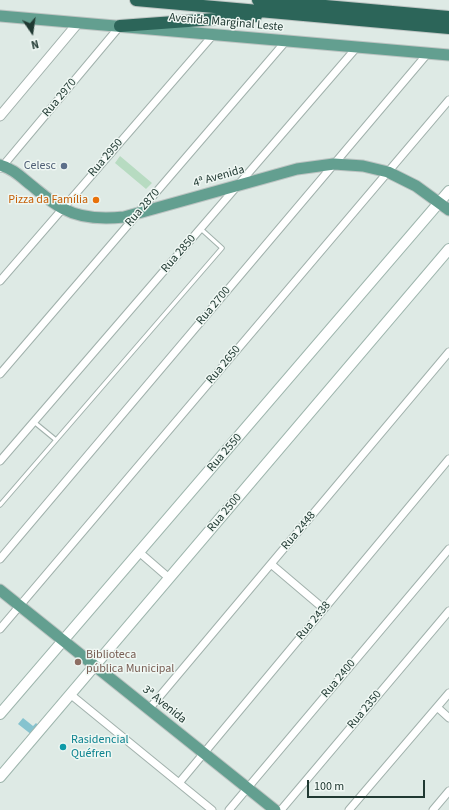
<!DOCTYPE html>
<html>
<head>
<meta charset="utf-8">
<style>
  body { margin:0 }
  #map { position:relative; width:449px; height:810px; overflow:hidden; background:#deeae5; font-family:"Source Sans 3",sans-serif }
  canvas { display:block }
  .north { position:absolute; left:12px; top:12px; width:40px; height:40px; -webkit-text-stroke:3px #eff7f3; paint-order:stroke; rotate:167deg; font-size:11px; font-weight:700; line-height:16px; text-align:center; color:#203932 }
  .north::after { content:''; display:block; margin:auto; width:14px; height:18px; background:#203932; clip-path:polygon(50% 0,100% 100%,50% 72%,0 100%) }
  .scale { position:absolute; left:307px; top:780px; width:118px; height:18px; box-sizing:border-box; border:2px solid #203932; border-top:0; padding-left:5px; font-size:12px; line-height:14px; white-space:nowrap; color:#203932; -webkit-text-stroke:3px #eff7f3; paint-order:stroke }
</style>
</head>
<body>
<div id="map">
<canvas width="449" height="810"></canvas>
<div class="north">N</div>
<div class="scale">100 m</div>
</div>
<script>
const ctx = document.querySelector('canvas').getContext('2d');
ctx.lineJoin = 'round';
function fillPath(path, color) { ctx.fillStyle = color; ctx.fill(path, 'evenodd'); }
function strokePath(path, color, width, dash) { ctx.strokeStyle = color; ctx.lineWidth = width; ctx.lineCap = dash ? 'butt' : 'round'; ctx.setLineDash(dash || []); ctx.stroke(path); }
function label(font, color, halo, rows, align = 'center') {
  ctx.font = font + ' "Source Sans 3",sans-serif'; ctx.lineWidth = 3; ctx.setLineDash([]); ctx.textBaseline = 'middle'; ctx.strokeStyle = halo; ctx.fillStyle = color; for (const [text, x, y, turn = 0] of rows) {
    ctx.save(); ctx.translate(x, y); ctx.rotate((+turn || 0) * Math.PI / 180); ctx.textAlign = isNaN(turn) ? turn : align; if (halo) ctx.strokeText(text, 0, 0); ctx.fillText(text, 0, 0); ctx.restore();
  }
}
fillPath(new Path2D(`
  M120 156 152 183 146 189 115 163Z`), '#b7dbc1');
fillPath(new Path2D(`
  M23 718 33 726 36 723 39 726 32 735 18 724Z`), '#86c3cf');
const service = new Path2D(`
  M34 422 56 440
  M0 505 222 248 201 229`);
const minor = new Path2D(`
  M1 168 120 26
  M0 281 213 35
  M0 374 286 41
  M0 461 357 47
  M139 552 169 578
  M0 559 428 53
  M271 564 324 609
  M0 629 449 100
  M70 694 212 810
  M437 707 449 718
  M149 709 449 352
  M179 783 449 459
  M229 810 449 549
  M281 810 449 611
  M349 810 449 693
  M433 810 449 791`);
const tertiary = new Path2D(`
  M0 116 78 23`);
const secondary = new Path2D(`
  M0 714 449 191
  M0 777 449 249`);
const primary = new Path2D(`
  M0 16 449 55
  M0 165C12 168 21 177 31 185 41 193 52 203 64 209 82 219 104 219 124 217L297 169 334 164 363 166 388 172 416 186 449 210
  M0 590 275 810`);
const motorway = new Path2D(`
  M136 0 449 28
  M258 0 449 17
  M120 26 256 16`);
strokePath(service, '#a1b1ac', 5.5);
strokePath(minor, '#a1b1ac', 9);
strokePath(tertiary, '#a1b1ac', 11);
strokePath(secondary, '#9eb5ad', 12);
strokePath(primary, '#bcc4c2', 13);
strokePath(motorway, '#bcc4c2', 14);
strokePath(service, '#fff', 3.5);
strokePath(minor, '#fff', 7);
strokePath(tertiary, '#fff', 9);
strokePath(secondary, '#fff', 10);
strokePath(primary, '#639f90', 11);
strokePath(motorway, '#2c6559', 12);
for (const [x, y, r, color] of [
  [64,166,4,"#5c6f8a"],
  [96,200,4,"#e8710a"],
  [78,662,4,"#8d6e63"],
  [63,747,4,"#0f9aa8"]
]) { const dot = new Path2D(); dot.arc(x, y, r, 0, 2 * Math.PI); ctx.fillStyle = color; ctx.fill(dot); strokePath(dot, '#eff7f3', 1.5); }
label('12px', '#203932', '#eff7f3', [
  ["Avenida Marginal Leste",226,23,5],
  ["Rua 2970",60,98,-50],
  ["Rua 2950",106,158,-49],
  ["4ª Avenida",219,177,-16],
  ["Rua 2870",143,208,-49],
  ["Rua 2850",179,254,-49],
  ["Rua 2700",214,306,-50],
  ["Rua 2650",224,365,-50],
  ["Rua 2550",225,453,-49],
  ["Rua 2500",225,513,-50],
  ["Rua 2448",299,531,-50],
  ["Rua 2438",314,621,-50],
  ["Rua 2400",339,679,-50],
  ["3ª Avenida",164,705,39],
  ["Rua 2350",365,710,-50]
]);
label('12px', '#4e5e75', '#eff7f3', [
  ["Celesc",56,166]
], 'right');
label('12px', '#c56008', '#eff7f3', [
  ["Pizza da Família",88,200]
], 'right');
label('12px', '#785e54', '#eff7f3', [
  ["Biblioteca",86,655],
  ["pública Municipal",86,669]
], 'left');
label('12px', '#0d838f', '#eff7f3', [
  ["Rasidencial",71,740],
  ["Quéfren",71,754]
], 'left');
</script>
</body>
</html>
